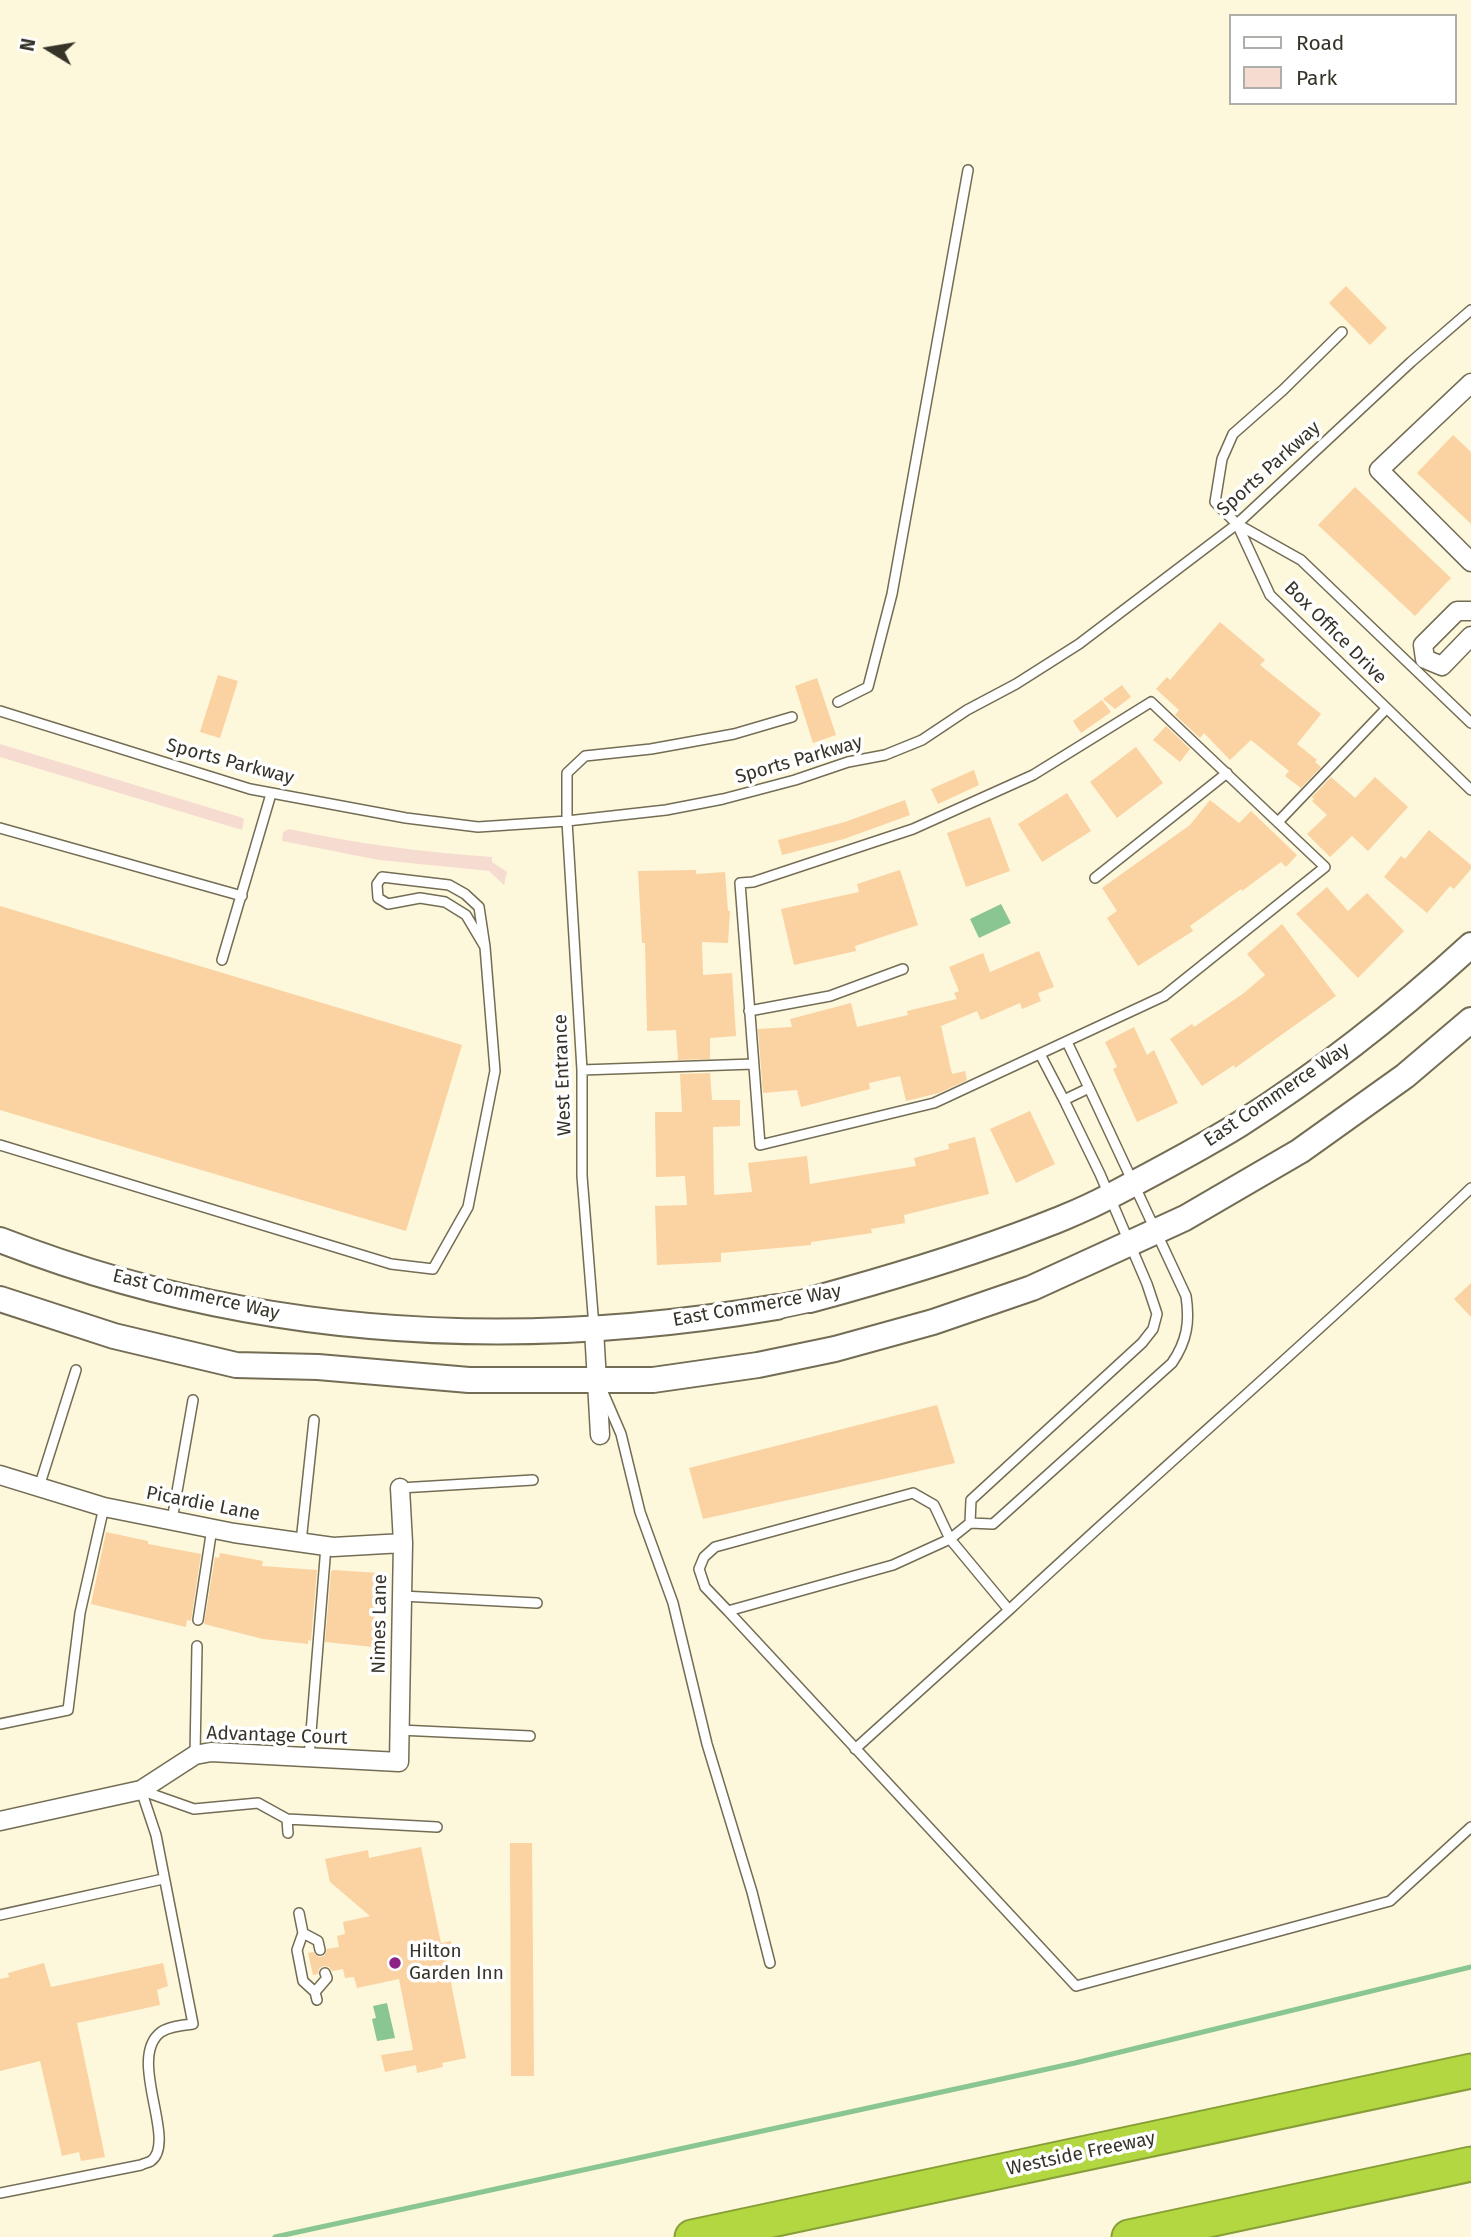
<!DOCTYPE html>
<html>
<head>
<meta charset="utf-8">
<style>
  body { margin:0 }
  #map { position:relative; width:1471px; height:2237px; overflow:hidden; background:#fdf7db; font-family:"Fira Sans",sans-serif }
  canvas { display:block }
  .legend { position:absolute; left:1229px; top:14px; width:228px; height:91px; box-sizing:border-box; background:#fff; border:2px solid #afaea9; margin:0; padding:9px 12px; list-style:none; font-size:21px; color:#363429 }
  .legend li { display:flex; align-items:center; gap:14px; height:35px }
  .legend b { width:35px; border:2px solid #afaea9 }
  .north { position:absolute; left:14px; top:14px; width:70px; height:70px; -webkit-text-stroke:5px #fff; paint-order:stroke; rotate:281deg; font-size:19px; font-weight:700; line-height:28px; text-align:center; color:#363429 }
  .north::after { content:''; display:block; margin:auto; width:24px; height:32px; background:#363429; clip-path:polygon(50% 0,100% 100%,50% 72%,0 100%) }
</style>
</head>
<body>
<div id="map">
<canvas width="1471" height="2237"></canvas>
<ul class="legend">
<li><b style="height:9px;background:#fff"></b>Road</li>
<li><b style="height:19px;background:#f6dcd0"></b>Park</li>
</ul>
<div class="north">N</div>
</div>
<script>
const ctx = document.querySelector('canvas').getContext('2d');
ctx.lineJoin = 'round';
function fillPath(path, color) { ctx.fillStyle = color; ctx.fill(path, 'evenodd'); }
function strokePath(path, color, width, dash) { ctx.strokeStyle = color; ctx.lineWidth = width; ctx.lineCap = dash ? 'butt' : 'round'; ctx.setLineDash(dash || []); ctx.stroke(path); }
function label(font, color, halo, rows, align = 'center') {
  ctx.font = font + ' "Fira Sans",sans-serif'; ctx.lineWidth = 7; ctx.setLineDash([]); ctx.textBaseline = 'middle'; ctx.strokeStyle = halo; ctx.fillStyle = color; for (const [text, x, y, turn = 0] of rows) {
    ctx.save(); ctx.translate(x, y); ctx.rotate((+turn || 0) * Math.PI / 180); ctx.textAlign = isNaN(turn) ? turn : align; if (halo) ctx.strokeText(text, 0, 0); ctx.fillText(text, 0, 0); ctx.restore();
  }
}
fillPath(new Path2D(`
  M0 744 240 817 244 819 242 830 0 757Z
  M289 829C357 844 424 852 492 857V862L507 872 504 885 489 871 379 860 282 841 283 832Z`), '#f6dcd0');
fillPath(new Path2D(`
  M1001 904 1011 923 979 938 970 919Z
  M387 2003 395 2038 377 2041 372 2019 376 2018 373 2006Z`), '#8ac691');
strokePath(new Path2D(`
  M275 2237 1075 2063 1471 1967`), '#8ac691', 5);
fillPath(new Path2D(`
  M1346 286 1387 328 1370 345 1329 303Z
  M1453 435 1471 452V524L1417 473Z
  M1355 487 1451 578 1415 616 1318 525Z
  M1220 622 1265 660 1260 665 1321 714 1297 744 1317 760 1315 762 1321 767 1301 788 1285 776 1289 771 1251 740 1230 760 1204 733 1200 738 1175 715 1179 710 1156 689 1167 677 1170 680Z
  M218 675 238 681 220 738 200 732Z
  M817 678 836 735 813 743 795 686Z
  M1122 685 1131 697 1115 709 1103 699Z
  M1102 700 1111 712 1081 733 1073 721Z
  M1166 726 1190 749 1180 762 1153 740Z
  M1136 747 1163 783 1117 818 1090 782Z
  M974 770 979 785 938 804 931 789Z
  M1331 777 1355 798 1375 777 1408 807 1368 851 1352 836 1330 857 1307 834 1327 815 1312 801 1314 799 1312 797Z
  M1067 793 1091 831 1042 862 1018 824Z
  M905 800 910 815 844 839 782 855 778 840 845 822Z
  M1210 800 1239 823 1251 811 1297 855 1286 867 1281 862 1242 891 1241 889 1190 926 1193 931 1138 966 1107 918 1117 911 1102 888 1190 825Z
  M990 817 1010 871 966 887 947 833Z
  M1429 830 1471 865V869L1454 889 1450 886 1427 913 1384 877 1401 856 1405 859Z
  M696 870V874L725 872 728 911H730L728 943 702 942 703 975 732 973 736 1036 710 1038V1059L678 1060 676 1030 647 1031 645 943H642L638 871Z
  M900 870 918 925 855 946 856 951 794 965 781 909 859 892 857 884Z
  M1327 887 1348 911 1367 893 1404 931 1358 978 1296 914Z
  M0 906 462 1045 406 1231 0 1110Z
  M1282 924 1336 996 1235 1068 1234 1065 1202 1086 1170 1039 1192 1024 1194 1027 1244 993 1265 975 1247 954Z
  M1039 951 1054 987 1038 993 1041 1001 1022 1009 1020 1003 981 1020 977 1011 941 1026 952 1074 965 1071 967 1080 939 1093 906 1101 900 1076 869 1083 870 1089 801 1107 797 1090 763 1093 758 1029 792 1027 790 1019 851 1003 857 1027 908 1015 907 1011 957 999 954 993 959 991 949 967 983 953 990 972Z
  M1134 1027 1147 1055 1154 1050 1178 1103 1137 1122 1113 1069 1117 1067 1105 1042Z
  M710 1073 712 1100H740V1126L713 1127 714 1195 752 1192 748 1163 807 1156 810 1184 916 1166 914 1158 949 1149 948 1144 975 1137 989 1194 904 1215 905 1223 871 1229 872 1233 811 1242V1245L721 1253V1262L657 1265 655 1206 687 1205 685 1176 656 1177 655 1112H682L680 1074Z
  M1030 1111 1055 1164 1016 1183 990 1129Z
  M1471 1283V1317L1454 1299Z
  M937 1405 955 1463 703 1519 689 1468Z
  M106 1532 148 1541V1544L201 1554 191 1621 187 1620 186 1627 91 1604Z
  M220 1553 263 1561 262 1566 317 1570 311 1641 308 1640V1644L263 1639 204 1624 215 1557 219 1558Z
  M334 1570 378 1573 373 1647 325 1642 331 1571Z
  M510 1843H532L534 2076H511Z
  M421 1847 441 1943 451 1941 454 1956 446 1958 466 2058 442 2063 443 2067 417 2073 416 2065 385 2072 381 2055 413 2050 399 1979 357 1988 354 1977 345 1978 343 1969 332 1971 329 1967 323 1966 319 1969 318 1974 313 1975 308 1953 313 1952 319 1957 324 1956 327 1949 339 1947 337 1936 345 1934 343 1922 370 1916 330 1882 325 1859 368 1850 369 1858Z
  M44 1963 51 1987 163 1963 168 1986 157 1990 160 2005 77 2023 105 2157 81 2161 79 2152 62 2156 40 2061 0 2071V1979L9 1977 8 1973Z`), '#fbd2a1');
const service = new Path2D(`
  M1342 332 1283 390 1233 434 1222 459 1215 502 1237 524 1301 560 1471 723
  M1238 526 1270 595 1471 790
  M838 702 868 687 892 594 968 170
  M1151 702 1325 867 1164 996 934 1103 760 1145 740 883 753 882 913 829 1033 775Z
  M0 711 250 789 406 818 478 827 567 821 666 810 723 799 795 780 848 762 885 755 922 740 967 710 1016 684 1079 644 1237 524 1411 362 1471 310
  M1278 822 1386 709
  M0 828 242 896
  M1095 878 1227 773
  M222 960 271 794
  M749 1011 830 996 903 969
  M1067 1042 1089 1088
  M1040 1054 1064 1100
  M582 1070 753 1064
  M0 1145 391 1264 433 1269 468 1207 495 1071 485 947 479 907 465 894 449 885 382 877 377 884 378 898 388 904 420 898 445 902 466 915 485 947
  M594 1327 582 1176V1070L567 821V773L585 756 651 749 734 734 792 717
  M602 1390 621 1434 640 1512 673 1603 707 1744 752 1892 770 1963
  M39 1487 76 1370
  M400 1488 533 1480
  M172 1520 193 1400
  M301 1542 314 1420
  M402 1596 537 1603
  M1009 1610C1161 1468 1320 1332 1471 1188
  M728 1611 705 1587 699 1569 704 1557 715 1547 913 1493 934 1505 950 1539 970 1523 993 1524 1172 1363C1187 1341 1190 1322 1186 1296L1089 1088 1064 1100 1100 1174 1147 1284 1157 1314 1153 1329 1142 1343 971 1500 970 1523
  M198 1620 212 1528
  M0 1724 68 1710 80 1613 104 1507
  M399 1730 530 1736
  M855 1749 1009 1610 950 1539 893 1565 728 1611 1076 1986 1390 1901 1471 1827
  M195 1755 197 1646
  M309 1757 326 1546
  M143 1791 194 1809 258 1803 287 1819 437 1827
  M287 1819 288 1833
  M299 1913 303 1933 297 1950 303 1981 315 1992 317 2000
  M0 1915 163 1879
  M303 1933 318 1941 320 1950
  M315 1992 327 1978 325 1973
  M0 2193 141 2165C144 2163 148 2163 151 2161 178 2141 126 2058 161 2032 170 2026 183 2025 193 2024L156 1835 141 1790`);
const minor = new Path2D(`
  M1471 383 1379 470 1471 562
  M1425 659 1423 645 1457 611H1471
  M1425 659 1442 666 1471 636
  M594 1329 600 1435
  M0 1475 104 1507 234 1533 333 1547 403 1543
  M0 1821 141 1790 195 1755 211 1752 399 1762 403 1543 400 1488`);
const tertiary = new Path2D(`
  M777 1307 810 1300`);
const secondary = new Path2D(`
  M0 1240C251 1338 514 1352 777 1307
  M0 1299 114 1336 236 1365 318 1367 469 1380H653L758 1365 835 1349 933 1322 1032 1288 1185 1218 1300 1151 1405 1076 1471 1020
  M810 1300C880 1281 948 1261 1016 1236 1048 1224 1080 1212 1110 1196 1154 1173 1198 1150 1240 1124 1323 1071 1399 1011 1471 945`);
const motorway = new Path2D(`
  M692 2237 1471 2071
  M1129 2237 1471 2164`);
strokePath(service, '#736d55', 12);
strokePath(minor, '#736d55', 21);
strokePath(tertiary, '#736d55', 26);
strokePath(secondary, '#736d55', 28);
strokePath(motorway, '#879e38', 37);
strokePath(service, '#fff', 9);
strokePath(minor, '#fff', 18);
strokePath(tertiary, '#fff', 23);
strokePath(secondary, '#fff', 24);
strokePath(motorway, '#b2d740', 33);
for (const [x, y, r, color] of [
  [395,1963,7,"#8d2286"]
]) { const dot = new Path2D(); dot.arc(x, y, r, 0, 2 * Math.PI); ctx.fillStyle = color; ctx.fill(dot); strokePath(dot, '#fff', 2.5); }
label('19px', '#363429', '#fff', [
  ["Sports Parkway",1269,469,-42],
  ["Box Office Drive",1335,633,45],
  ["Sports Parkway",799,760,-16],
  ["Sports Parkway",230,762,15],
  ["West Entrance",563,1075,-92],
  ["East Commerce Way",1277,1095,-34],
  ["East Commerce Way",196,1295,13],
  ["East Commerce Way",757,1306,-10],
  ["Picardie Lane",203,1504,11],
  ["Nimes Lane",380,1624,-89],
  ["Advantage Court",277,1736,2],
  ["Westside Freeway",1081,2154,-12]
]);
label('19px', '#363429', '#fff', [
  ["Hilton",409,1952],
  ["Garden Inn",409,1974]
], 'left');
</script>
</body>
</html>
